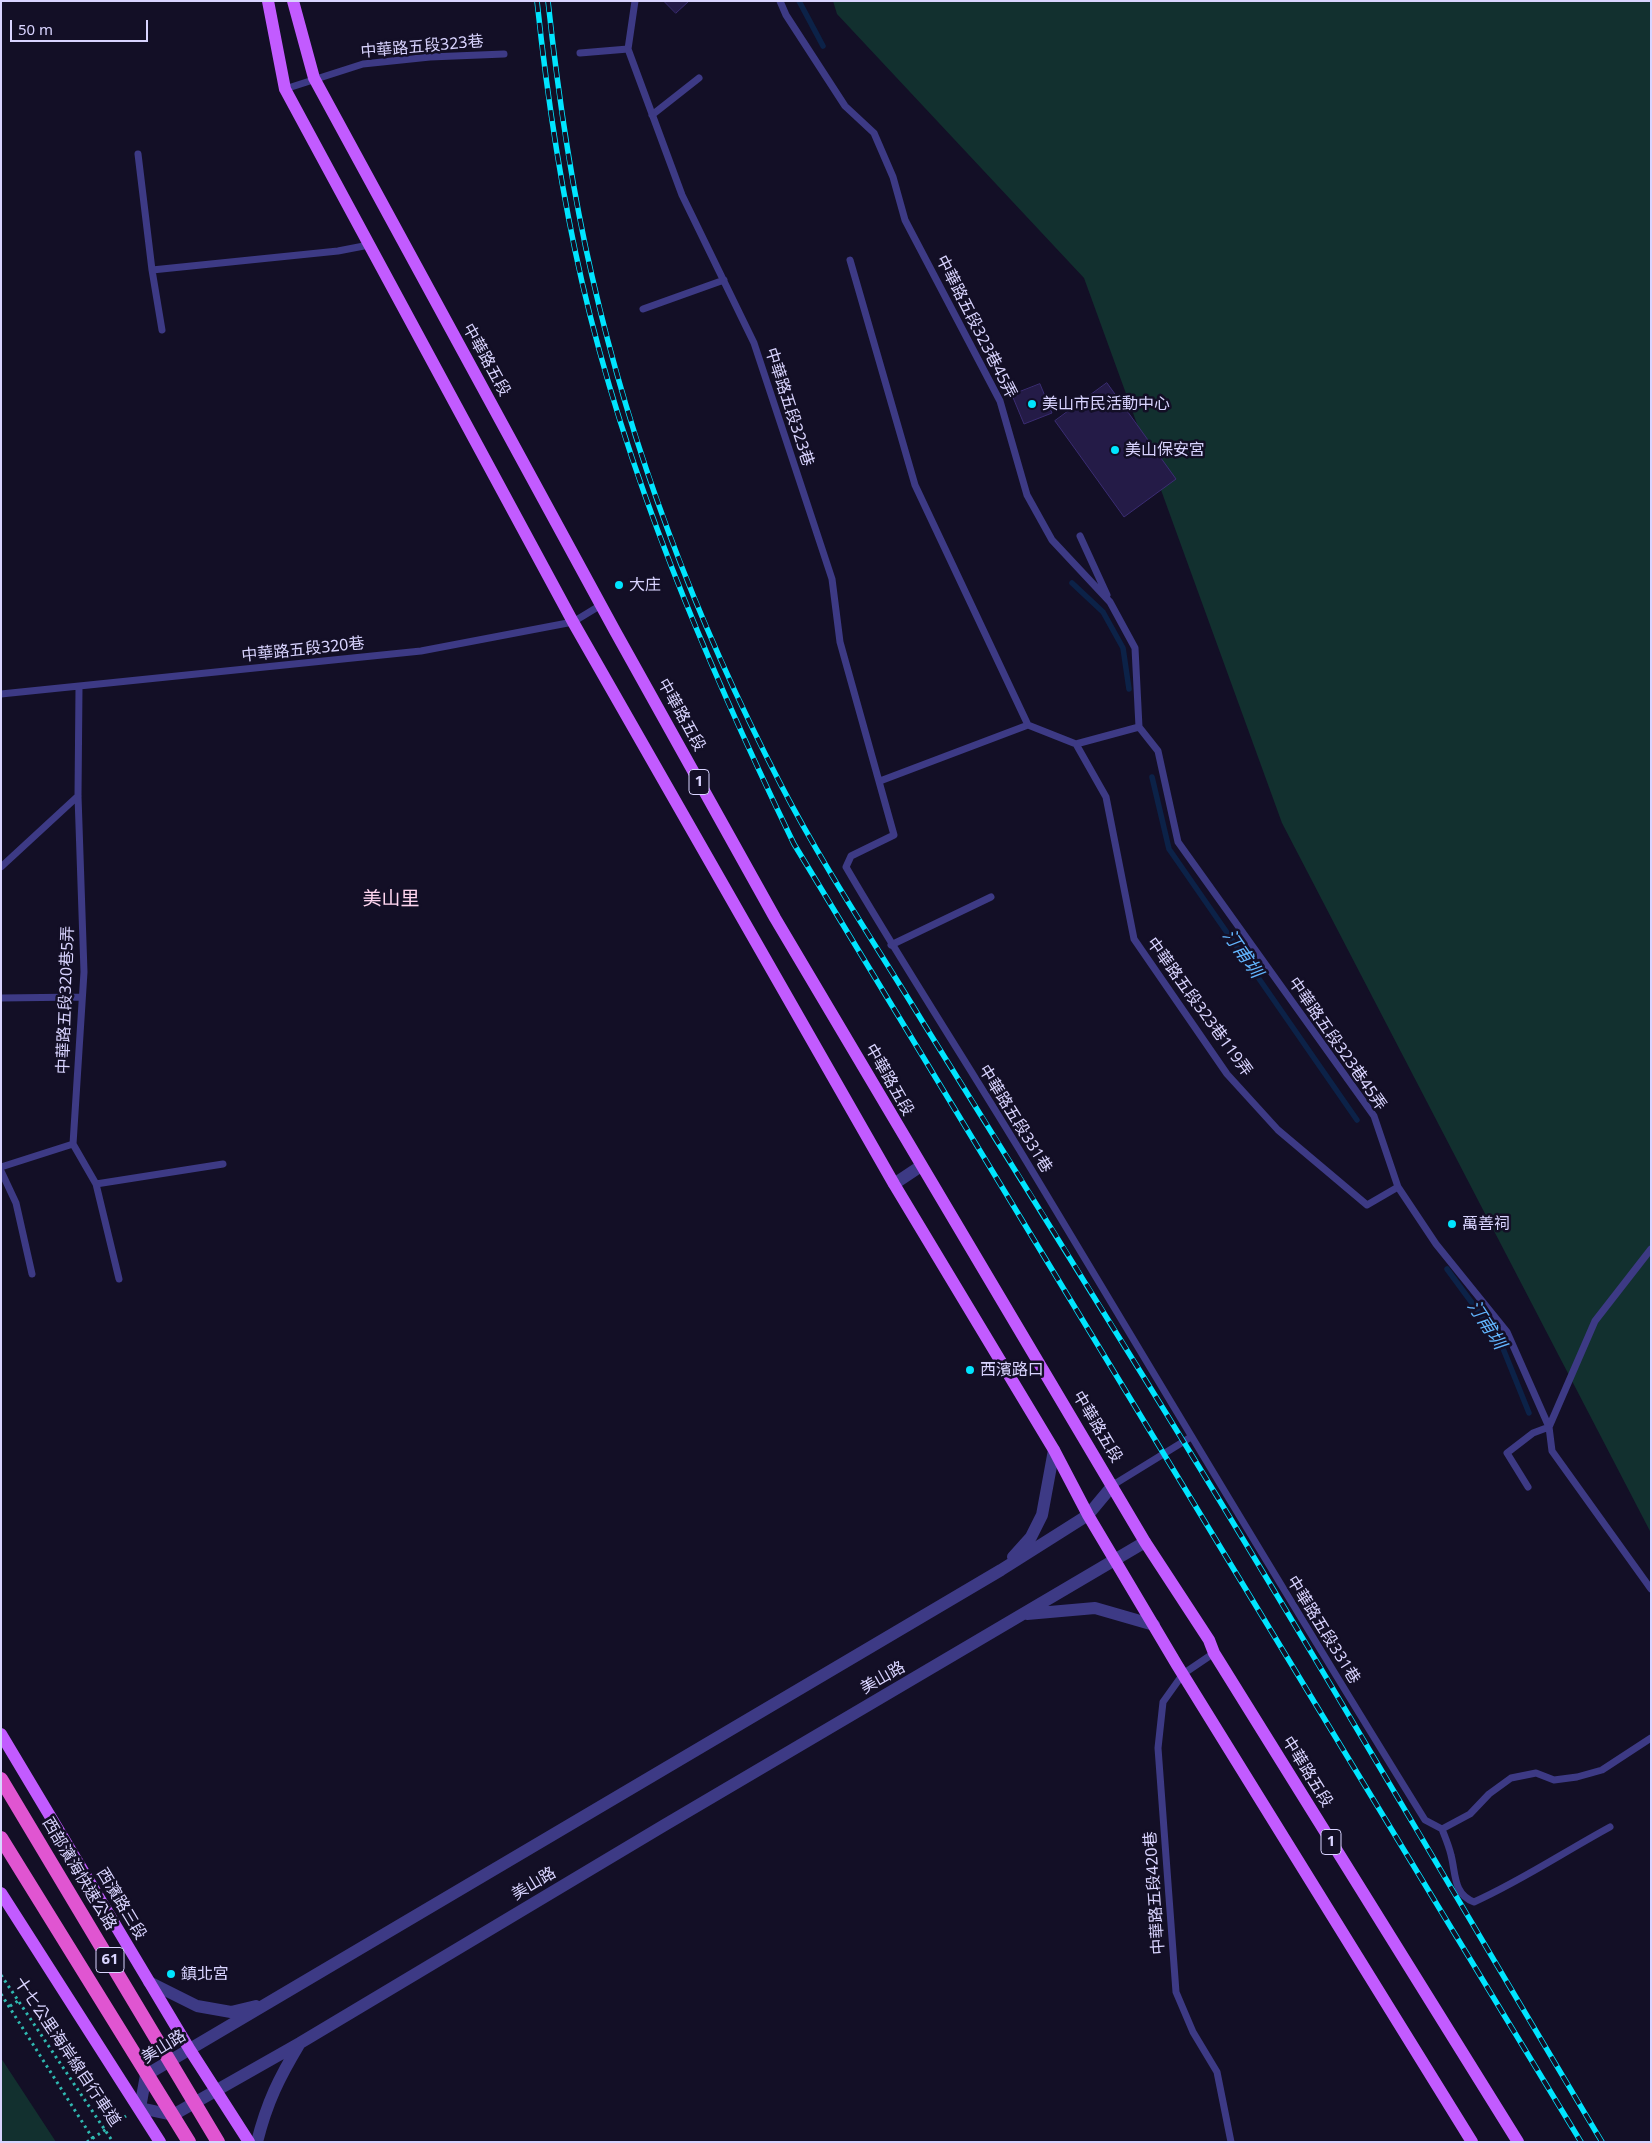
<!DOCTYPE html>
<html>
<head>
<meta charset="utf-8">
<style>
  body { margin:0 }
  #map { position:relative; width:1652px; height:2143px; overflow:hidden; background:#130f26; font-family:"Noto Sans",sans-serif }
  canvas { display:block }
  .frame { position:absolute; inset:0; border:2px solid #d9d4ff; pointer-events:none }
  .scale { position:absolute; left:10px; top:20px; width:138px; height:22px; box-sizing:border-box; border:2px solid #d9d4ff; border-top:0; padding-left:6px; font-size:15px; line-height:18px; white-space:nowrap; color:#d9d4ff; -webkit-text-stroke:4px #130f26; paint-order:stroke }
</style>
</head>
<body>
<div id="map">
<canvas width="1652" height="2143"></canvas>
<div class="frame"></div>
<div class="scale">50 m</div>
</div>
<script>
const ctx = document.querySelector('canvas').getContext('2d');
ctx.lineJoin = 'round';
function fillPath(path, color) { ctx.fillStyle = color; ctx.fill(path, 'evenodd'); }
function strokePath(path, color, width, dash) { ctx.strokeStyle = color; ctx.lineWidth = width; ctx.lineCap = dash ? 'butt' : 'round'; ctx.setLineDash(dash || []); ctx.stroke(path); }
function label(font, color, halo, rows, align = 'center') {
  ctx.font = font + ' "Noto Sans","Noto Sans TC",sans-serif'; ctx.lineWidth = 5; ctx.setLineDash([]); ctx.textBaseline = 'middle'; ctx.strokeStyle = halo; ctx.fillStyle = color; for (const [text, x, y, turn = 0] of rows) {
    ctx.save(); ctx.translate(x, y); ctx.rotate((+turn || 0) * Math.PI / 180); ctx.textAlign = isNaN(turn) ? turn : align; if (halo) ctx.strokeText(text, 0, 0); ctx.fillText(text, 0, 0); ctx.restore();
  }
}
fillPath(new Path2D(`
  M833 1H1651V1533L1282 823 1084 278 837 14Z
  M1 2058 56 2142H1Z`), '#12302f');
strokePath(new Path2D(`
  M799 1 823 46
  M1072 583 1103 612 1123 648 1129 689
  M1152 777 1169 849 1357 1120
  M1447 1269 1500 1341 1529 1413`), '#0c2248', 5.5);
const building = new Path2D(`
  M664 1H689L676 13Z
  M1107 383 1176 479 1124 517 1055 421Z
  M1040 384 1052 413 1024 424 1012 395Z`);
fillPath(building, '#241b47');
strokePath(building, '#3b2d73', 1);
strokePath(new Path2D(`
  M1 1975 113 2142
  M1 1994 95 2142
  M10 2006 18 2001
  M87 2142 126 2116`), '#2fb8b0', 3, [2.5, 4]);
strokePath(new Path2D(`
  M635 1 628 49 682 195 754 343 832 579 840 642 894 835 851 856 846 867C902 963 962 1055 1019 1149 1154 1373 1287 1598 1425 1820L1442 1829
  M780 1 786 15 845 106 874 133 893 177 905 220 1000 401 1027 495 1052 540 1110 602 1135 648 1139 727 1158 751 1178 842 1374 1116 1398 1187 1436 1244 1507 1332 1549 1427
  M580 53 628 49
  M285 89 363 64 430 57 504 54
  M652 115 699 78
  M138 154 152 270 338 251 369 245
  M850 260 915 485 1028 725
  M152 270 162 330
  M643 309 724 280
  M1080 536 1107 595
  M79 688 78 796 84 972 73 1144 96 1184 119 1279
  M1 694 421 651 573 622 601 605
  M1076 744 1139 727
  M880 781 1028 725 1076 744 1106 797 1134 939 1227 1074 1278 1130 1367 1205 1398 1187
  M1 867 78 796
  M891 945 991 897
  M1 998 82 997
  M1 1167 73 1144
  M1 1171 16 1203 32 1274
  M96 1184 223 1164
  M1651 1249 1595 1321 1549 1427 1552 1451 1651 1589
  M1113 1485 1191 1437
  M1528 1487 1507 1453 1533 1433 1549 1427
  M1214 1653 1183 1674 1163 1702 1158 1748 1176 1992 1193 2032 1217 2072 1231 2142
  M1610 1827C1564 1852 1521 1881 1474 1902 1453 1894 1456 1874 1451 1855 1449 1846 1445 1837 1442 1829L1470 1814 1489 1794 1511 1778 1536 1773 1554 1780 1577 1777 1602 1770 1651 1738`), '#3d3a85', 7);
strokePath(new Path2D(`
  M894 1184 921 1166`), '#3d3a85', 12);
strokePath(new Path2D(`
  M1113 1485 1088 1515 1001 1570 146 2075 140 2108 173 2115 300 2043 663 1826 1145 1542
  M1013 1557 1031 1537 1042 1515 1054 1450
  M1027 1614 1095 1608 1154 1625
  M149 1982 197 2006 231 2012 256 2006
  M257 2142C267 2102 279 2078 300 2043`), '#3d3a85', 12);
strokePath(new Path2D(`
  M268 1 285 89 573 622 894 1184 1054 1450 1088 1515 1177 1665 1472 2142
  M293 1 314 78 615 631 775 918 1145 1542 1209 1640 1214 1653 1518 2142
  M1 1734 190 2050 249 2142
  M1 1893 160 2142`), '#c25bff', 12);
strokePath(new Path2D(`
  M1 1779 218 2142
  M1 1838 189 2142`), '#e055d1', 14);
const rail = new Path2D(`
  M537 1C547 96 561 190 582 282 627 477 707 664 794 844L1581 2142
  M548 1C558 94 571 185 592 276 632 452 698 625 781 785 824 868 876 945 924 1024 999 1144 1074 1264 1148 1384 1303 1634 1451 1889 1602 2142`);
strokePath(rail, '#00e5ff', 5.5);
strokePath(rail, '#130f26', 4, [11]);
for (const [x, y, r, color] of [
  [1032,404,5,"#00e5ff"],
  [1115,450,5,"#00e5ff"],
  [619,585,5,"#00e5ff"],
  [1452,1224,5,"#00e5ff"],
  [970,1370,5,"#00e5ff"],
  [171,1974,5,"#00e5ff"]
]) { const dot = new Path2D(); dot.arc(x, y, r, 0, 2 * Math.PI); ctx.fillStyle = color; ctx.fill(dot); strokePath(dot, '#130f26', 2); }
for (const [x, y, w] of [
  [699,782,20],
  [1331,1842,20],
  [110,1960,28]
]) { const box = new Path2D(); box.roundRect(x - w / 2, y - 12.5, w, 25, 4); ctx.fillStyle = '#130f26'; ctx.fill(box); strokePath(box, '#d9d4ff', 1); }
label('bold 15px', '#d9d4ff', null, [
  ["1",699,782],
  ["1",1331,1842],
  ["61",110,1960]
]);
label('16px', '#d9d4ff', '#130f26', [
  ["中華路五段323巷",422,47,-5],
  ["中華路五段323巷45弄",976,327,63],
  ["中華路五段",486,360,61],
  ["中華路五段323巷",789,407,72],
  ["中華路五段320巷",303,650,-6],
  ["中華路五段",681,715,61],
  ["中華路五段320巷5弄",66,1000,-88],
  ["中華路五段323巷119弄",1199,1007,54],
  ["中華路五段323巷45弄",1337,1044,55],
  ["中華路五段",889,1080,60],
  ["中華路五段331巷",1015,1119,58],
  ["中華路五段",1097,1427,59],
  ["中華路五段331巷",1323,1630,58],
  ["美山路",883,1678,-30],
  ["中華路五段",1307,1772,58],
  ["西部濱海快速公路",79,1874,59],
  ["美山路",534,1884,-31],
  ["中華路五段420巷",1155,1893,-94],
  ["西濱路三段",121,1904,59],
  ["美山路",164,2047,-32],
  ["十七公里海岸線自行車道",67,2052,56]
]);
label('16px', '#d9d4ff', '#130f26', [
  ["美山市民活動中心",1042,404],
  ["美山保安宮",1125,450],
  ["大庄",629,585],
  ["萬善祠",1462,1224],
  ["西濱路口",980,1370],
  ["鎮北宮",181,1974]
], 'left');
label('italic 18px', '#62b6ff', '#130f26', [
  ["汀甫圳",1242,954,55],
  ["汀甫圳",1486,1325,57]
]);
label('19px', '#ffd6f0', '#130f26', [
  ["美山里",391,900]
]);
</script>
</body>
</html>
